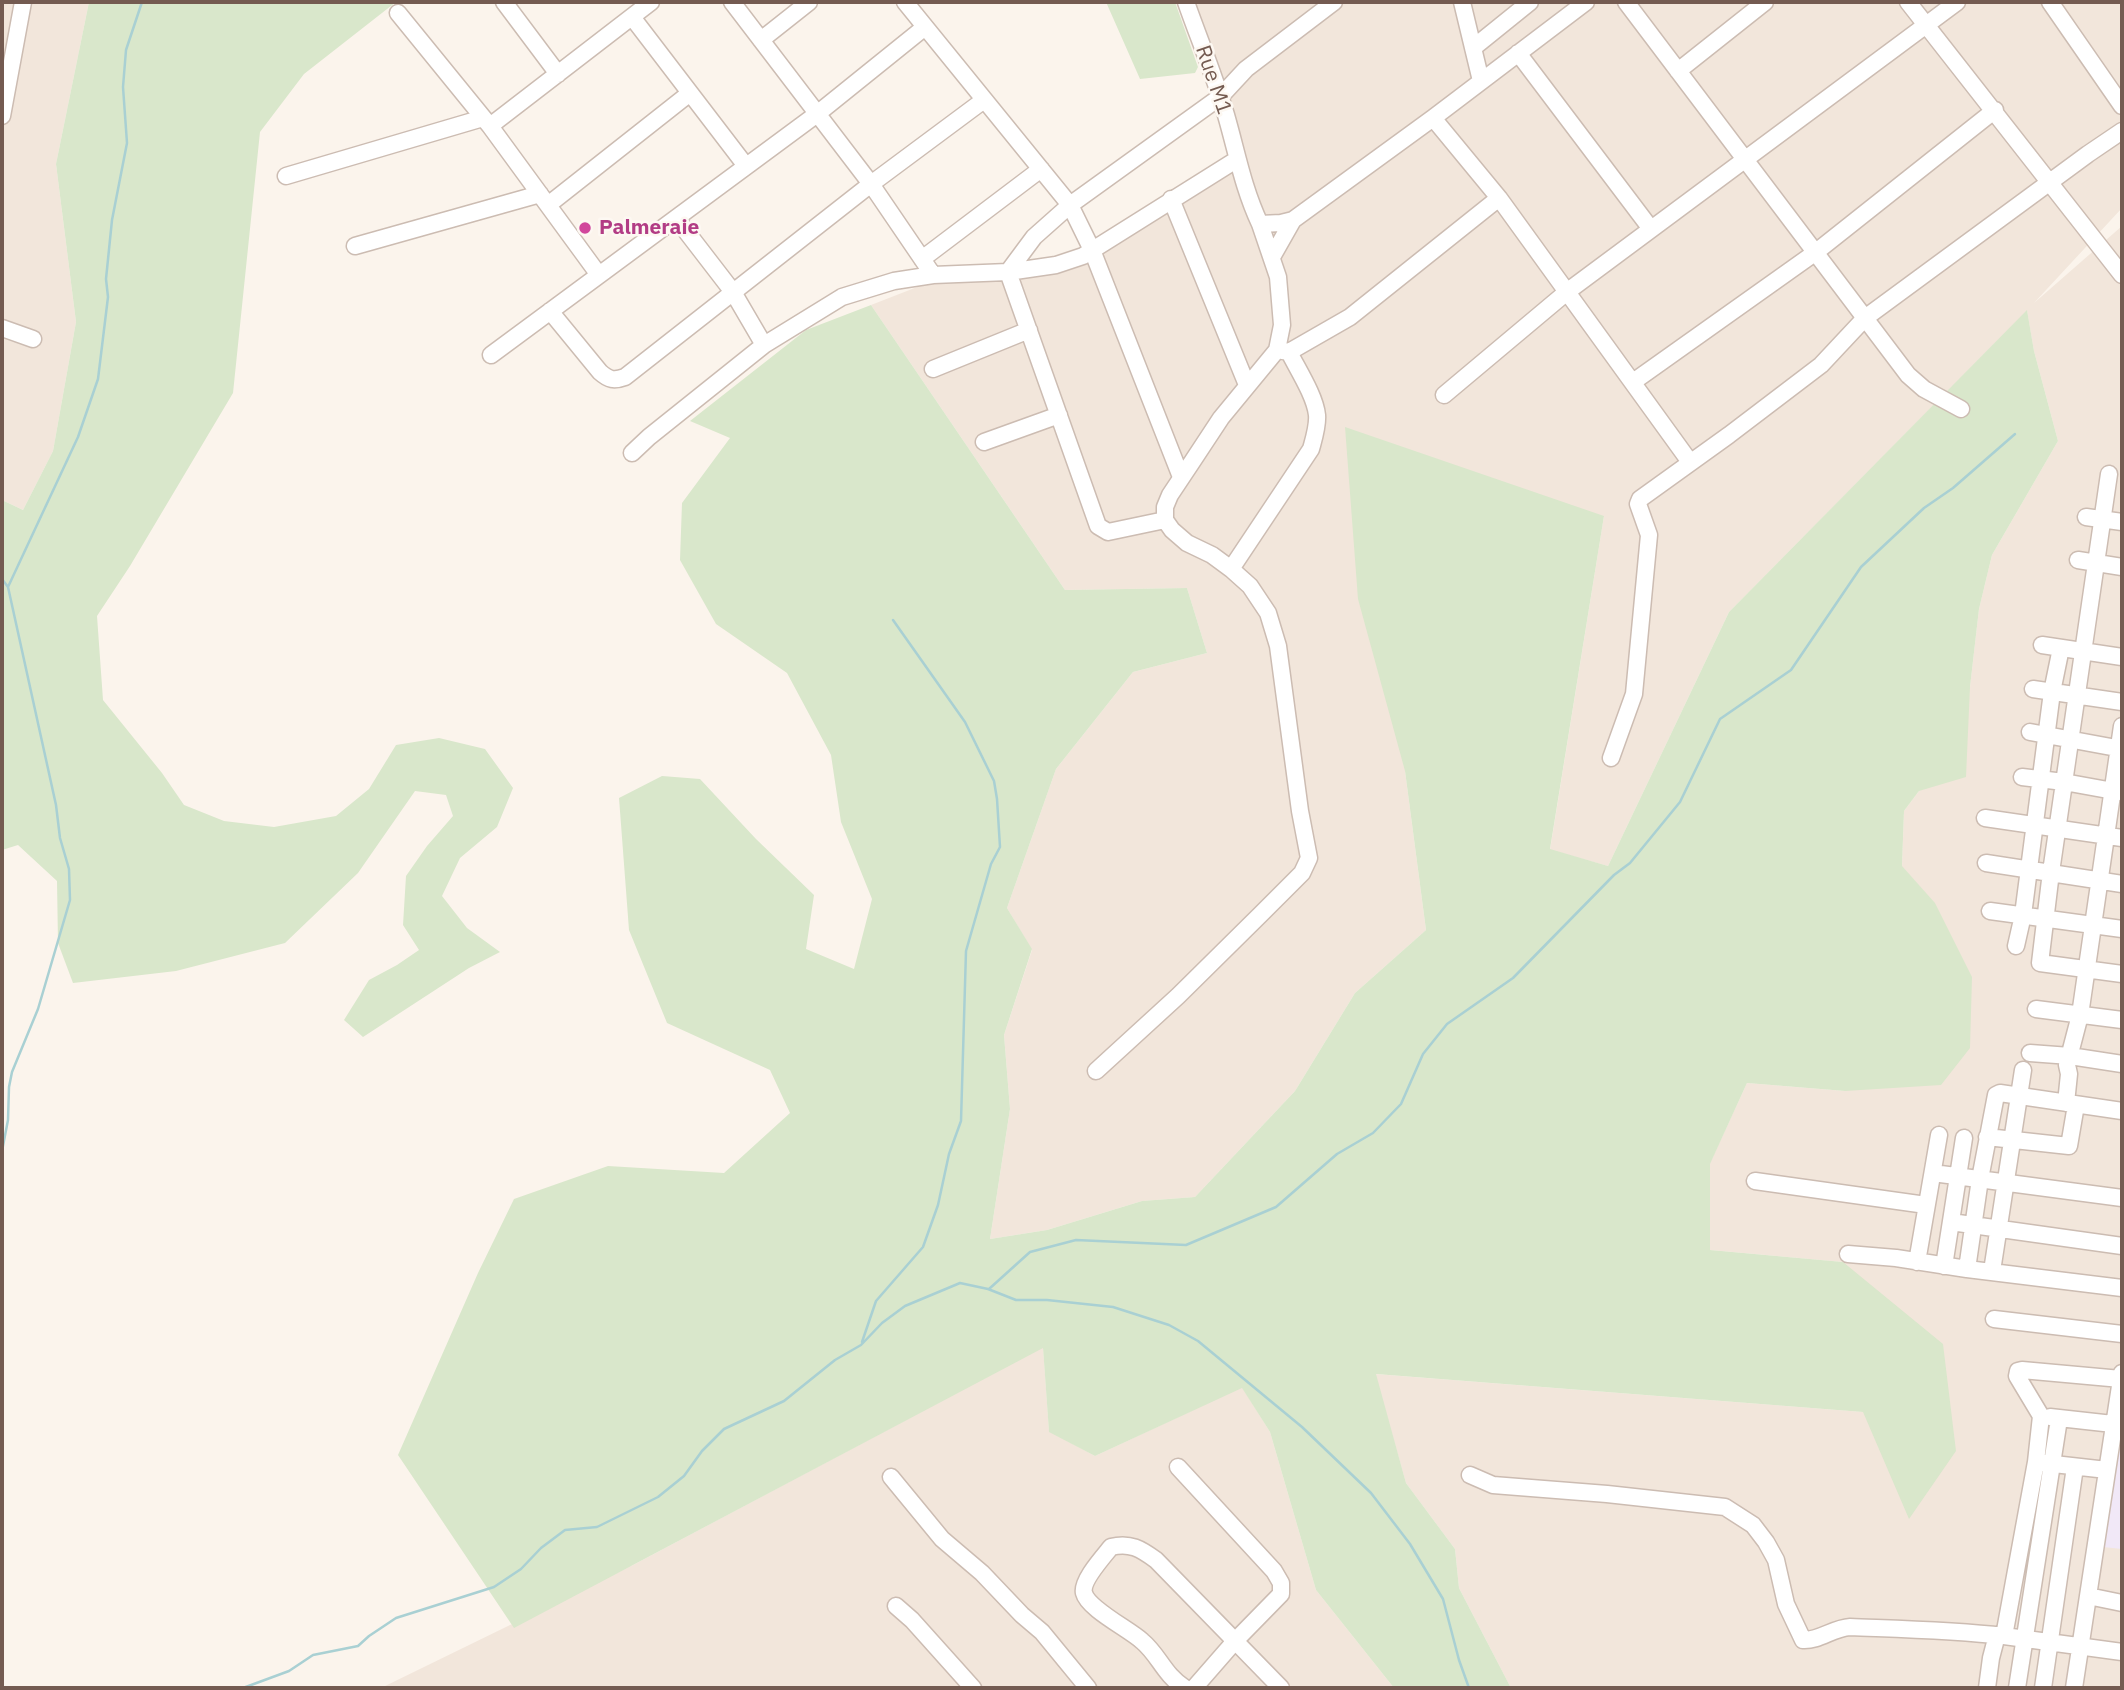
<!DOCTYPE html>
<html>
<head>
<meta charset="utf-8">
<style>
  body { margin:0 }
  #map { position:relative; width:2124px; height:1690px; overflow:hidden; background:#fbf4ec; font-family:"IBM Plex Sans",sans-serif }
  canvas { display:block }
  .frame { position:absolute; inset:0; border:4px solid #745b51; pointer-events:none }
</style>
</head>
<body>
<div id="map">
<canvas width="2124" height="1690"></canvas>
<div class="frame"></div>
</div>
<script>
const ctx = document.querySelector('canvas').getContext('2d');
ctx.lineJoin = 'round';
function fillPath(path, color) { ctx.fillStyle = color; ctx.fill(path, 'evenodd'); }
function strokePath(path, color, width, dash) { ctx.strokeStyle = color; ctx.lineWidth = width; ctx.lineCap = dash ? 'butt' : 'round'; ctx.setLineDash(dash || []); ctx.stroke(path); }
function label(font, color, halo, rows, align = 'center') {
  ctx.font = font + ' "IBM Plex Sans",sans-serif'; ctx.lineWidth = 5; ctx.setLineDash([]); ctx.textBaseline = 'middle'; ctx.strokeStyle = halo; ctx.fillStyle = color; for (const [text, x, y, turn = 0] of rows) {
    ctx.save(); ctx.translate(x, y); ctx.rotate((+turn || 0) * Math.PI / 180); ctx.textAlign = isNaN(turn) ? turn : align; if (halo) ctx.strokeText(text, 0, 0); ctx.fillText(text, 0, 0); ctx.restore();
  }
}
fillPath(new Path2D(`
  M2 2H89L56 164 76 322 53 451 23 510 2 500Z
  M1183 2H2122V208L2034 303 2122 226V1688H1511L1459 1588 1455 1549 1406 1483 1375 1374 1863 1412 1843 1262 1710 1250V1163L1747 1083 1845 1091 1935 904 1902 867 1904 811 1919 791 1970 687 1979 609 1992 555 2058 441 2034 351 2027 311 1729 612 1608 866 1550 850 1604 516 1405 771 1426 930 1355 993 1295 1091 1195 1197 1142 1201 1047 1230 990 1239 1010 1109 1004 1035 1032 950 1007 908 1056 769 1133 672 1207 653 1187 588 1065 590 871 305 930 282 1059 268 1230 153Z
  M1043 1347 1049 1431 1095 1456 1242 1387 1270 1432 1316 1590 1394 1688H381L635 1564Z`), '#f2e6db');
fillPath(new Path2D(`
  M2122 1435V1549L2103 1547Z`), '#f1e8f7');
fillPath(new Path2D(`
  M89 2H396L304 74 260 132 233 393 130 566 97 616 103 700 162 773 184 805 224 821 274 827 336 816 369 789 396 745 439 738 485 749 513 788 497 827 460 858 442 896 467 928 500 952 469 968 363 1037 344 1020 369 980 397 965 419 950 403 925 406 876 427 846 453 816 446 795 415 791 358 873 285 943 176 971 73 983 58 943 57 881 18 845 2 850V500L23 510 53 451 76 322 56 164Z
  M1106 2H1175L1198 67 1195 73 1140 79Z
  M871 305 1065 590 1187 588 1207 653 1133 672 1056 769 1007 908 1032 949 1004 1035 1010 1109 990 1239 1047 1230 1142 1201 1195 1197 1295 1091 1355 993 1426 930 1405 771 1358 599 1345 427 1604 516 1550 849 1608 866 1729 612 2027 310 2034 351 2058 441 1992 555 1979 609 1970 687 1966 777 1919 791 1904 811 1902 866 1935 903 1972 977 1970 1048 1941 1085 1845 1091 1747 1083 1710 1164V1250L1843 1262 1943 1344 1956 1451 1909 1519 1863 1412 1376 1374 1406 1483 1455 1549 1459 1588 1511 1688H1394L1316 1590 1270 1432 1242 1388 1095 1456 1049 1432 1043 1348 514 1628 398 1455 478 1273 514 1199 608 1166 724 1173 790 1113 770 1070 667 1023 629 930 619 798 662 776 700 779 756 839 814 895 806 949 854 969 872 899 841 822 831 755 787 673 716 624 680 560 682 503 730 438 690 421 806 330Z`), '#d9e7cb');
strokePath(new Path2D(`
  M2 579 8 587
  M2 1151 8 1120 9 1087 12 1072 38 1009 70 900 69 869 60 838 56 805 8 587 78 437 98 379 108 297 106 279 112 220 127 143 123 87 126 50 142 2
  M989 1289 1030 1252 1076 1240 1186 1245 1276 1207 1337 1154 1373 1133 1401 1104 1423 1054 1447 1024 1513 978 1614 875 1630 863 1680 802 1720 719 1791 670 1861 567 1924 508 1953 488 2015 434
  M862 1342 876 1301 923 1247 938 1205 949 1154 961 1121 966 951 991 864 1000 847 997 799 994 781 965 722 893 620
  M243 1688 289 1671 313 1655 358 1646 369 1636 396 1618 494 1587 521 1569 541 1548 565 1530 597 1527 658 1497 684 1476 702 1451 724 1429 784 1401 835 1360 861 1345 882 1323 905 1306 960 1283 988 1289 1016 1300H1047L1113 1307 1169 1325 1198 1341 1302 1427 1371 1493 1410 1544 1443 1599 1459 1660 1469 1688`), '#a9d0d3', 2.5);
const minor = new Path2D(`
  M504 2 558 74
  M732 2 871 184 933 275
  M905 2 1070 205 1092 250 1181 477
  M1186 2C1199 39 1215 77 1226 115 1237 153 1243 188 1260 224L1281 223 1293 220 1433 118 1586 2
  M1462 2 1481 81
  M1626 2 1908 375 1924 389 1961 409
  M1908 2 2122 275
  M2050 2 2122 106
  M398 13 490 126 599 275
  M632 17 746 166
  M761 40 809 2
  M1473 48 1530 2
  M1518 53 1651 229
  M1678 71 1765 2
  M2 116 23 2
  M1433 118 1499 198 1690 462
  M490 126 651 2
  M286 176 483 118
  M1171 199 1247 385
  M548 205 690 93
  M676 218 733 292 764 345
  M355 246 540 194
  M1272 257 1293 220
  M922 259 1041 169
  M550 311 600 372C609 380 614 381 625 377L871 184 984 100
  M2 328 33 339
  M1277 350 1289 352 1350 317 1499 198
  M491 355 817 114 925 27
  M933 369 1029 330
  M1633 382 1816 252 1995 110
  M1444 395 1568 291 1957 2
  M984 442 1059 415
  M632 453 649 437 764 345 842 297 894 281 933 275 1008 272 1056 265 1083 256 1236 160
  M2109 474 2051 872 2040 963 2122 974
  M2086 517 2122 522
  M1165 520 1108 532 1098 526 1008 272 1034 237 1070 205 1220 97 1246 69 1334 2
  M2078 560 2122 567
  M1231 569 1311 449C1314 438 1318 426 1317 415 1315 396 1298 370 1289 352
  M2042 645 2122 657
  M2033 689 2122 702
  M2030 732 2122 749
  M1611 758 1634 694 1649 535 1638 504 1640 499 1729 435 1821 365 1865 318 2088 154 2122 131
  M2022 777 2064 782 2119 792
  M1985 818 2122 838
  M1986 863 2122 884
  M1990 911 2122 929
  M2016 946 2023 915 2052 692 2061 648
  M2036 1009 2122 1020
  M2030 1053 2070 1056 2122 1064
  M1096 1071 1178 996 1261 914 1302 873 1309 858 1300 811 1278 646 1268 613 1250 586 1231 569 1212 555 1187 543 1172 530 1165 520V507L1170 495 1192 462 1221 418 1277 350 1282 325 1278 277 1260 224
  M2066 1103 2069 1074 2067 1065 2080 1015 2122 726
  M1987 1137 2069 1146 2076 1105
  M1933 1173 2122 1198
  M1755 1181 1926 1205
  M1951 1222 2122 1246
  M1848 1254 1896 1258 1967 1269 2122 1288
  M1917 1262 1939 1135
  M1944 1266 1964 1138
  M1967 1269 1980 1179 1996 1095 2000 1093 2122 1111
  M1992 1271 2023 1070
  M1994 1319 2122 1334
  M2050 1417 2122 1425
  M2036 1462 2041 1416 2017 1376 2018 1371 2022 1370 2121 1379
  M1178 1467 1274 1571 1281 1583V1594L1235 1641 1194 1688
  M2107 1470 2036 1462 2004 1636 2122 1652
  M1470 1475 1493 1485 1607 1494 1725 1507 1753 1525 1766 1542 1776 1560 1786 1604 1803 1640C1819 1641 1833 1628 1850 1627 1901 1629 1953 1630 2004 1636
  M891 1477 942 1539 982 1573 1022 1615 1042 1632 1088 1688
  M2088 1596 2122 1603
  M896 1606 912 1620 973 1688
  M1185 1688C1164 1675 1159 1655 1142 1641 1129 1629 1088 1609 1084 1593 1081 1581 1103 1557 1111 1547 1130 1542 1141 1549 1156 1560L1281 1688
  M1987 1688 1991 1658 1997 1635
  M2017 1688 2059 1419
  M2043 1688 2075 1467
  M2074 1688 2122 1373`);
strokePath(minor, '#ccbcb2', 19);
strokePath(minor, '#fff', 16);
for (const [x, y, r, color] of [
  [585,228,7,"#d1479c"]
]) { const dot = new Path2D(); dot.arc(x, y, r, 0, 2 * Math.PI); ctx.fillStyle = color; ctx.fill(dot); strokePath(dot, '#fdf8f2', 2.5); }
label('21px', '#745b51', '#fdf8f2', [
  ["Rue M1",1213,80,71]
]);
label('bold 21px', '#b23c85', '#fdf8f2', [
  ["Palmeraie",599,228]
], 'left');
</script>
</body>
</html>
